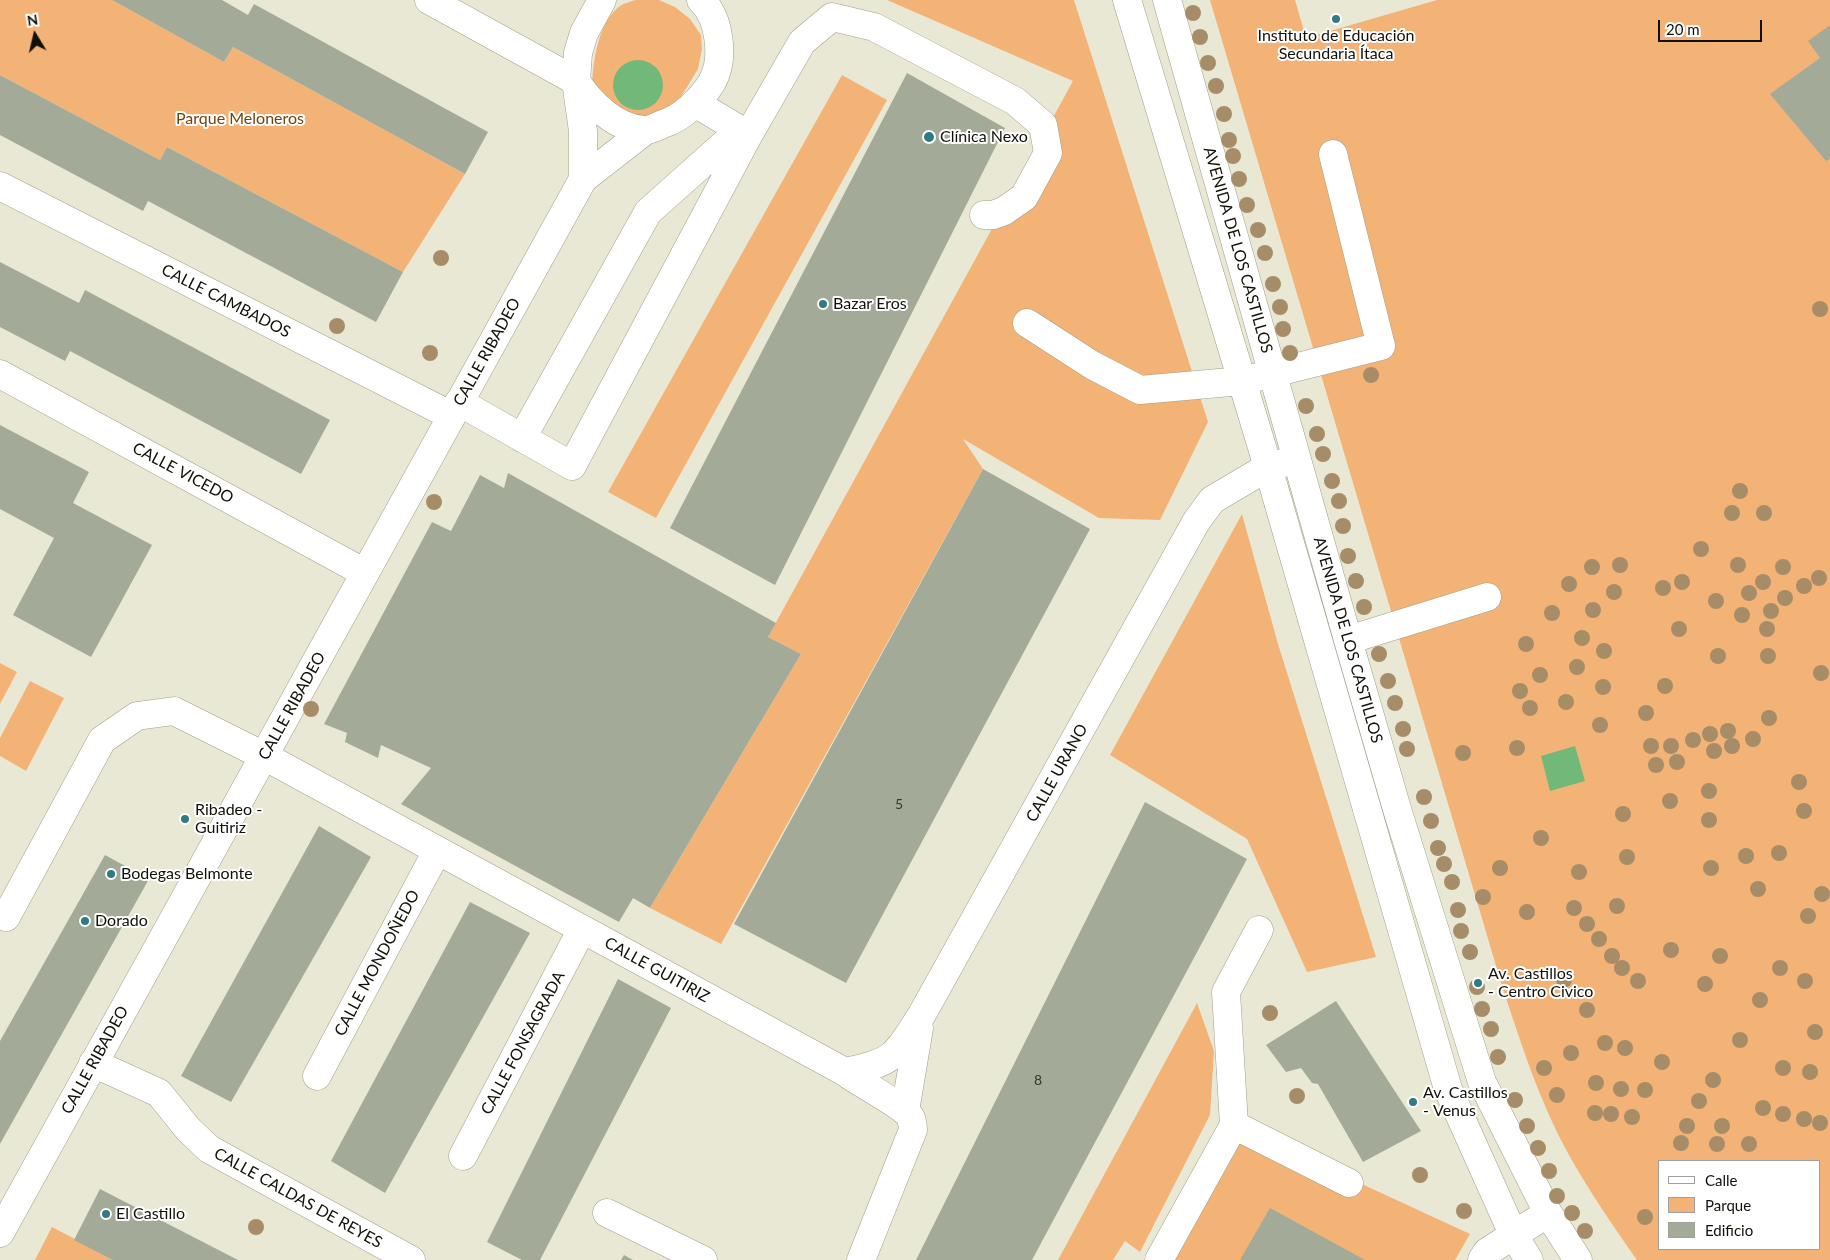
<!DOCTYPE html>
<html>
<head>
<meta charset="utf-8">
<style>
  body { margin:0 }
  #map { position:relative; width:1830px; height:1260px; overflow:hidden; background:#e9e8d4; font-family:Lato,sans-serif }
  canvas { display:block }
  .legend { position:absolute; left:1658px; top:1160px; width:162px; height:90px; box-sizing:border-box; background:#fff; border:1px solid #a0a09d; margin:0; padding:6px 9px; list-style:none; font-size:15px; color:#11110a }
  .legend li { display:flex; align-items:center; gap:10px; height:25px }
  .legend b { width:25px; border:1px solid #a0a09d }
  .north { position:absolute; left:10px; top:10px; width:50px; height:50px; -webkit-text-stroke:4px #fff; paint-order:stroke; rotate:351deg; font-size:14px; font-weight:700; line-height:20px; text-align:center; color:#11110a }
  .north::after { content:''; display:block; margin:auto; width:18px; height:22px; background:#11110a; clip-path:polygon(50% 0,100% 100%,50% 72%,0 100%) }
  .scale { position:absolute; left:1658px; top:20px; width:104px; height:22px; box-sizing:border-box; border:2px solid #11110a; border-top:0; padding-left:6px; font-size:15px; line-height:18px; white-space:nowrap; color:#11110a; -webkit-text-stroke:4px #fff; paint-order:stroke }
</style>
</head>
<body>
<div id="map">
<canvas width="1830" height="1260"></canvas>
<ul class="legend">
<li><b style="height:6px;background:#fff"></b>Calle</li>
<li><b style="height:14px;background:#f3b377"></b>Parque</li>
<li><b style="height:14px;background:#a3ab98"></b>Edificio</li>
</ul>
<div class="north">N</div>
<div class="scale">20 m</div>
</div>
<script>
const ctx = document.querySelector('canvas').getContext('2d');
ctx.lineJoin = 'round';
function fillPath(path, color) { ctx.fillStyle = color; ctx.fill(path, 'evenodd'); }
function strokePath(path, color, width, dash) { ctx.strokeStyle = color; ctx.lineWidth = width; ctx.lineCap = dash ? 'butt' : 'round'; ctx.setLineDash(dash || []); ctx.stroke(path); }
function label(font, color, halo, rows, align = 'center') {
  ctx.font = font + ' Lato,sans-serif'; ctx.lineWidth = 4; ctx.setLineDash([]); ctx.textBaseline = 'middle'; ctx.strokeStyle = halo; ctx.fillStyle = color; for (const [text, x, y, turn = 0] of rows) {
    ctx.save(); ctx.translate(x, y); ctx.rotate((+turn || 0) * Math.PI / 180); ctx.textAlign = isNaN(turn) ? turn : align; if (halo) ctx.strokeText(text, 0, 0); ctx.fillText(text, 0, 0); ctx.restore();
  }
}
fillPath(new Path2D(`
  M0 0H112L224 62 233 47 465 174 403 272 167 147 160 160 0 75Z
  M635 0H659L675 7 690 19 701 35 702 49 698 69 679 100 661 115 641 119 621 114 592 87C593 62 598 22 620 6 624 3 631 2 635 0Z
  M887 0H1074L1208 422 1160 520 1099 518 963 439 983 469 721 944 650 908 801 654 768 637 1073 81Z
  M1210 0H1295L1306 38 1437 0H1830V1260H1637C1613 1226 1589 1191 1569 1155 1539 1101 1521 1043 1502 986ZM1659 1161H1819V1249H1659Z
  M842 75 887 100 656 518 608 492Z
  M1242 514 1278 644 1376 957 1307 972 1247 839 1110 755Z
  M0 663 17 672 0 704Z
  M30 681 64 698 26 771 0 756V738Z
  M1197 1003 1214 1051 1210 1115 1140 1252 1125 1241 1113 1260H1058Z
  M1234 1125 1470 1234 1455 1260H1159Z
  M52 1227 115 1260H35Z`), '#f3b377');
fillPath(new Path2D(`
  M613 85a25 25 0 1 1 50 0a25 25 0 1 1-50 0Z
  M1575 746 1585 781 1550 791 1541 756Z`), '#72b979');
fillPath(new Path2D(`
  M112 0H222L248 15 254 4 488 132 465 174 233 47 224 62Z
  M1830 25V159L1826 161 1770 94 1820 58 1808 41Z
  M907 73 1005 128 775 585 670 528Z
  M0 75 160 160 167 147 403 272 376 322 148 201 143 211 0 135Z
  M0 262 79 303 85 290 330 420 301 474 70 351 65 361 0 327Z
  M0 425 89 472 73 503 152 545 91 657 13 615 54 538 0 509Z
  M983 469 1090 529 846 983 734 924Z
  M508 473 776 623 768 637 801 654 650 908 633 898 619 922 401 804 431 768 381 745 378 758 345 742 347 733 324 724 432 522 451 531 480 475 504 488Z
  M1145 802 1247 859 1032 1260H916Z
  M319 826 371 857 231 1102 181 1076Z
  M105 855 149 879 0 1144V1041Z
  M470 902 530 933 385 1193 331 1161Z
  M618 979 671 1008 540 1260H522L487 1242Z
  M1336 1001 1421 1131 1363 1162 1318 1084 1312 1083 1301 1068 1286 1072 1266 1045Z
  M100 1189 238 1260H113L74 1240Z
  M1270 1208 1365 1260H1240Z
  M624 1255 633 1260H621Z`), '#a3ab98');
const minor = new Path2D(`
  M429 0 576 81C590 103 616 129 645 130 651 130 658 126 663 124 682 118 701 100 712 82 725 59 720 18 701 0
  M1127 0 1268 467 1448 1089 1513 1234 1529 1260
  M1167 0 1348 640 1397 809 1482 1082 1548 1213 1578 1260
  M695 103 740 130
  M749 134 802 42 832 17 874 27 1015 101 1043 125 1048 153 1024 197 1004 211 993 215H984
  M583 179V131L576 81 578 53 584 33 602 0
  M0 186 452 416
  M1027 323 1092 365 1140 390 1242 381 1381 346 1333 154
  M0 374 365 573
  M459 402 572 466 749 134 740 130 648 212 522 438
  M1348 640 1487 597
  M6 917 102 740 137 716 174 711 264 756 845 1072C859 1083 905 1106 911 1118 912 1122 913 1127 913 1130L861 1260
  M93 1063 159 1093 188 1129 209 1149 411 1260
  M845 1072C895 1062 894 1057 921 1016L1196 522 1212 500 1268 467 1283 463
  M317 1076 437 851
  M905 1111 919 1028
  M1234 1125 1226 992 1259 930
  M463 1156 582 929
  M607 1213 703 1260
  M0 1233 583 179 646 130
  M1159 1260 1234 1125 1349 1183
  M1482 1260 1487 1252 1548 1213`);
strokePath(minor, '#a09f8b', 29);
strokePath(minor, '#fff', 28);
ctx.fillStyle = '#a68d68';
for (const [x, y] of [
  [1193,13],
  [1200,37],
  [1208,63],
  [1216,86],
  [1224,114],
  [1229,140],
  [1233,156],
  [1239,179],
  [1247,205],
  [1258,230],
  [1265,253],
  [441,258],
  [1273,284],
  [1280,307],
  [1820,309],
  [337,326],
  [1283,329],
  [430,353],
  [1290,353],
  [1371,375],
  [1306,406],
  [1317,434],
  [1323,454],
  [1332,481],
  [1740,491],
  [1339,501],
  [434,502],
  [1732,513],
  [1764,513],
  [1343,526],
  [1701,549],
  [1348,556],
  [1620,565],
  [1738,565],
  [1592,567],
  [1783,567],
  [1819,578],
  [1356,581],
  [1682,582],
  [1763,582],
  [1569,584],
  [1804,586],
  [1663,588],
  [1614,592],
  [1749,593],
  [1785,598],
  [1716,601],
  [1364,607],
  [1593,610],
  [1771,611],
  [1552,613],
  [1742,615],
  [1679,629],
  [1767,629],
  [1582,638],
  [1526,644],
  [1604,651],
  [1379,654],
  [1718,656],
  [1768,656],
  [1577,667],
  [1821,673],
  [1540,675],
  [1388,681],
  [1665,686],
  [1603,687],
  [1520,691],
  [1566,702],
  [1395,703],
  [1530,708],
  [311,709],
  [1646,713],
  [1769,718],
  [1600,725],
  [1403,729],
  [1728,731],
  [1710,734],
  [1753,739],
  [1693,740],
  [1651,746],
  [1671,746],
  [1732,746],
  [1517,748],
  [1407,749],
  [1714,751],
  [1463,753],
  [1677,762],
  [1656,765],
  [1799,782],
  [1709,791],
  [1424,797],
  [1670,801],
  [1804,811],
  [1623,814],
  [1709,820],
  [1431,821],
  [1541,838],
  [1438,848],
  [1779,853],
  [1746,856],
  [1627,857],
  [1444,864],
  [1500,868],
  [1711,868],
  [1579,872],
  [1452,882],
  [1758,889],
  [1822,894],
  [1483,897],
  [1617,906],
  [1574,908],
  [1458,910],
  [1527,912],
  [1808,916],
  [1587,924],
  [1461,931],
  [1599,939],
  [1671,950],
  [1470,952],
  [1612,956],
  [1720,956],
  [1622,968],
  [1780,968],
  [1564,980],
  [1638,981],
  [1805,981],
  [1705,984],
  [1477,987],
  [1760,1000],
  [1482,1009],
  [1587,1010],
  [1270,1013],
  [1491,1029],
  [1815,1032],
  [1740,1040],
  [1605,1043],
  [1625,1048],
  [1571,1053],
  [1498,1057],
  [1662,1062],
  [1544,1068],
  [1783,1068],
  [1810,1072],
  [1713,1080],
  [1596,1083],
  [1621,1089],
  [1645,1090],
  [1557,1095],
  [1297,1096],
  [1515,1100],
  [1699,1101],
  [1763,1108],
  [1595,1113],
  [1611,1114],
  [1783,1114],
  [1632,1117],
  [1804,1119],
  [1820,1123],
  [1527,1126],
  [1687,1126],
  [1722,1126],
  [1681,1143],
  [1717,1144],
  [1749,1144],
  [1538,1148],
  [1549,1171],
  [1420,1175],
  [1557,1196],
  [1464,1211],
  [1572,1213],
  [1645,1217],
  [256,1227],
  [1585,1231]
]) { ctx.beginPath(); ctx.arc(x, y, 8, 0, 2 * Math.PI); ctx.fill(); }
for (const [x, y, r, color] of [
  [1336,19,5,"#317983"],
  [929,137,6,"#317983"],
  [823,304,5,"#317983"],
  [185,819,5,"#317983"],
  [111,874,5,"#317983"],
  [85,921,5,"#317983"],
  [1478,983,5,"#317983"],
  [1413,1102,5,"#317983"],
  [106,1214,5,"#317983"]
]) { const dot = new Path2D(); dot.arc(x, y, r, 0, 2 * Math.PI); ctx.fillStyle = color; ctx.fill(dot); strokePath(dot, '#fff', 2); }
label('14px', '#36382e', null, [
  ["5",899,804],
  ["8",1038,1080]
]);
label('16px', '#11110a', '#fff', [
  ["Instituto de Educación",1336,36,"center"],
  ["Secundaria Ítaca",1336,54,"center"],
  ["Clínica Nexo",940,137],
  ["Bazar Eros",833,304],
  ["Ribadeo -",195,810],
  ["Guitiriz",195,828],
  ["Bodegas Belmonte",121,874],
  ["Dorado",95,921],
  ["Av. Castillos",1488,974],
  ["- Centro Civico",1488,992],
  ["Av. Castillos",1423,1093],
  ["- Venus",1423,1111],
  ["El Castillo",116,1214]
], 'left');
label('16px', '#704310', '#fff', [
  ["Parque Meloneros",240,119]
]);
label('16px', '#11110a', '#fff', [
  ["AVENIDA DE LOS CASTILLOS",1238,250,74],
  ["CALLE CAMBADOS",226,301,27],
  ["CALLE RIBADEO",487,352,-61],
  ["CALLE VICEDO",183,473,28],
  ["AVENIDA DE LOS CASTILLOS",1348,640,74],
  ["CALLE RIBADEO",292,706,-61],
  ["CALLE URANO",1057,773,-61],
  ["CALLE MONDOÑEDO",377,963,-62],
  ["CALLE GUITIRIZ",657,970,29],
  ["CALLE FONSAGRADA",523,1043,-62],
  ["CALLE RIBADEO",95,1060,-61],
  ["CALLE CALDAS DE REYES",298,1198,29]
]);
</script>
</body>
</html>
